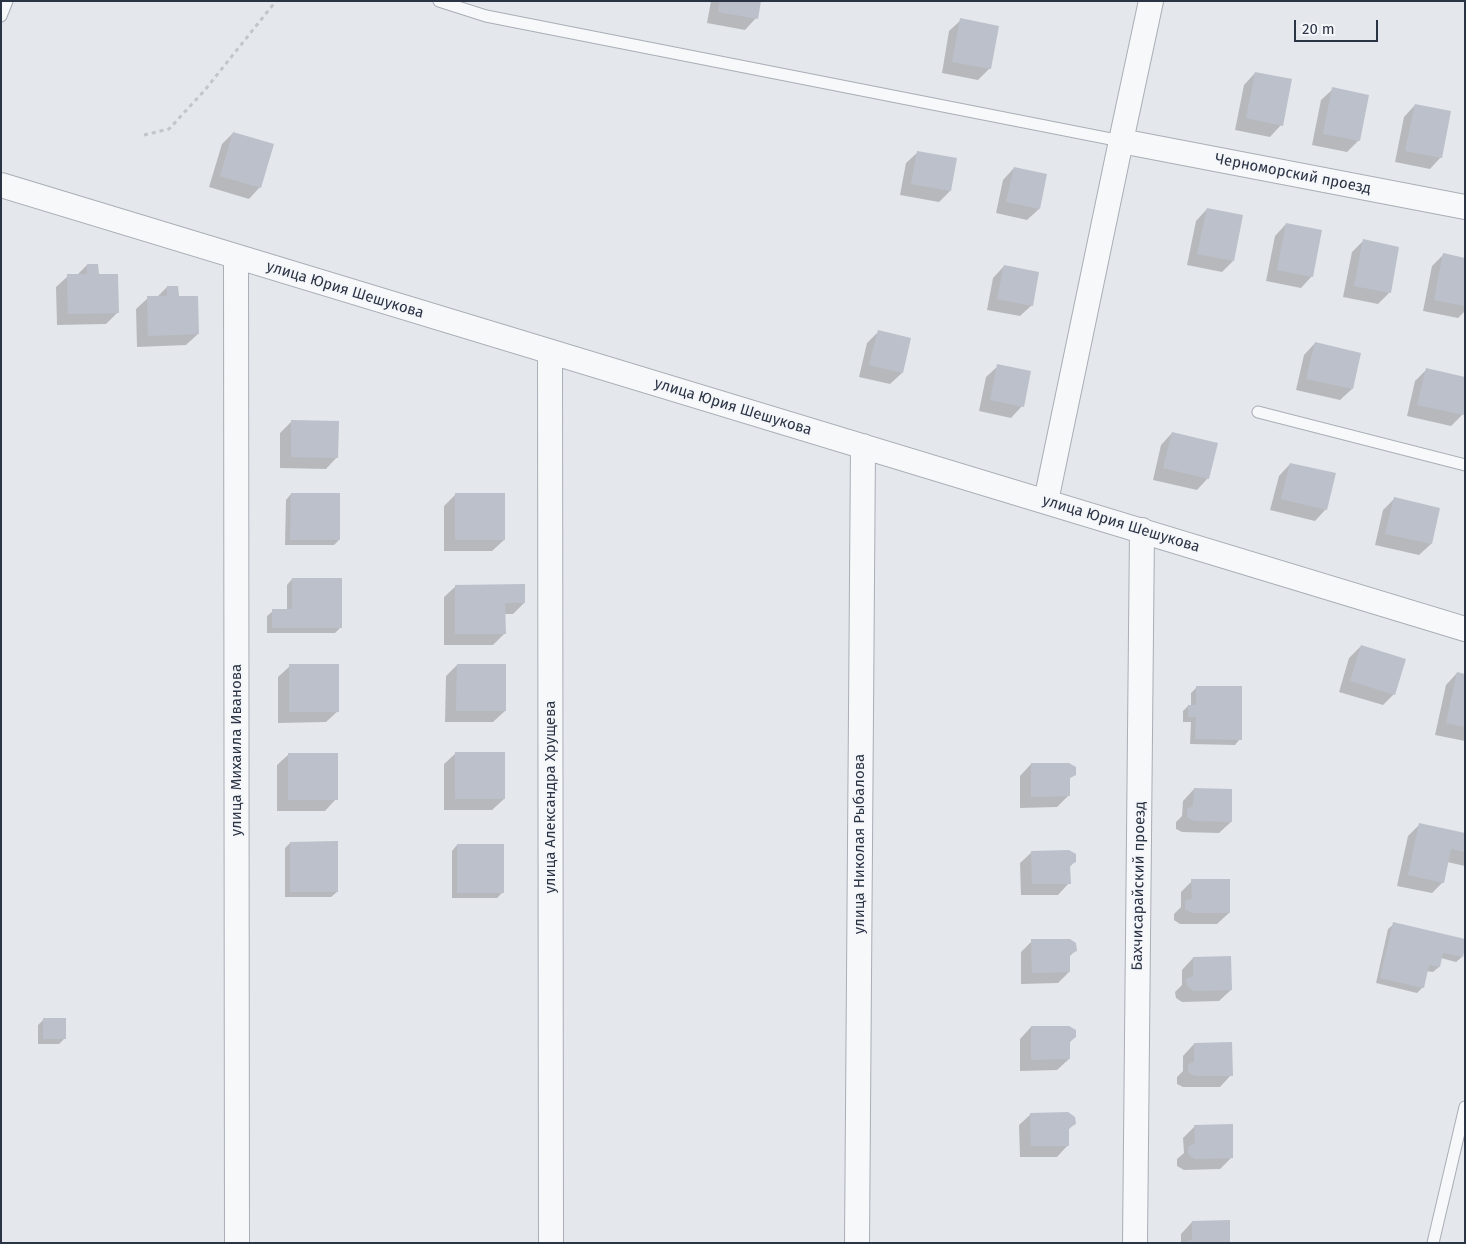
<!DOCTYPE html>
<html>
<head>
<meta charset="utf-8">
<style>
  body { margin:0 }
  #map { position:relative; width:1466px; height:1244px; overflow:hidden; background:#e4e7ec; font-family:"Fira Sans",sans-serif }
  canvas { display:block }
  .frame { position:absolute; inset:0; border:2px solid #2b3445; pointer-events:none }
  .scale { position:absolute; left:1294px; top:20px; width:84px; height:22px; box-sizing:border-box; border:2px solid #2b3445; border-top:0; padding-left:6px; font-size:15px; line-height:18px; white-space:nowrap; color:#2b3445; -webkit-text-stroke:4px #f4f6f9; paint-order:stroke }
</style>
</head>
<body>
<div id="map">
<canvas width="1466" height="1244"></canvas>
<div class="frame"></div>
<div class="scale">20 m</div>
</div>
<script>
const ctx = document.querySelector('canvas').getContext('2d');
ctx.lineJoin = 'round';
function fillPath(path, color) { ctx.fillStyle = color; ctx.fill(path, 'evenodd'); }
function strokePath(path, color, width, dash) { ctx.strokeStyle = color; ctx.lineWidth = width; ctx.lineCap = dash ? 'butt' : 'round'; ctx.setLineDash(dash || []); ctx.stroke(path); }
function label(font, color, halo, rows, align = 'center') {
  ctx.font = font + ' "Fira Sans",sans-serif'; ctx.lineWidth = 4; ctx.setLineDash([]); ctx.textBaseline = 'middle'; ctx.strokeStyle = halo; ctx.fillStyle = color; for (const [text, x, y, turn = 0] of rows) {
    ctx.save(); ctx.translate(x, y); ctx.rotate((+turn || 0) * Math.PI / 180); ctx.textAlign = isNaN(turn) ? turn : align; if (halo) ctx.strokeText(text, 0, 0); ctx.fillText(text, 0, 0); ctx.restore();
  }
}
fillPath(new Path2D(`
  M711 1H759L756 18 745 30 707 23Z
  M961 20 990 68 978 80 942 73 949 31Z
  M1255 73 1281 125 1270 137 1235 130 1244 85Z
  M1333 89 1359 140 1347 152 1312 145 1321 100Z
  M1415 105 1441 157 1430 169 1395 162 1404 117Z
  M233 133 260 187 249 199 209 187 222 144Z
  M918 152 950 191 939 202 900 195 906 163Z
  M1014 168 1039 209 1027 220 996 213 1003 180Z
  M1207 209 1233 261 1222 272 1187 265 1196 221Z
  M1286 224 1312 276 1301 288 1266 281 1275 236Z
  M1363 241 1389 293 1378 304 1343 297 1352 252Z
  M1443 255 1465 259V311L1458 318 1423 311 1432 266Z
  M87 265 98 275 118 312 106 324 57 325 56 287 68 276 77 275Z
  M1004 266 1032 305 1020 316 987 310 993 278Z
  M167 287 178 298 198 334 186 345 137 347 136 309 148 298 157 297Z
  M878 332 902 373 890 384 859 377 867 343Z
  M1315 343 1352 389 1340 400 1296 390 1304 355Z
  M998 366 1022 406 1011 418 979 411 986 377Z
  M1426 370 1465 378V405L1462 415 1451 426 1407 416 1415 381Z
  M292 421 337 457 326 469 280 468V433Z
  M1172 433 1208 478 1197 490 1153 480 1161 445Z
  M1290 464 1326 509 1315 521 1270 510 1279 476Z
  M291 494 339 540 334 545H285L286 500Z
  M456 494 504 540 492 551H444V506Z
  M1394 499 1431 544 1419 555 1375 545 1383 510Z
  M292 579 340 628 335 633H267V616L273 611H287V585Z
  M456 586 524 603 513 614H504V634L493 645H444V597Z
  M1361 646 1394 694 1383 705 1339 692 1349 658Z
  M457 665 505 711 493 722H445L446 676Z
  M290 666 338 711 326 722 278 723V677Z
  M1457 673 1465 675V741L1435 735 1446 685Z
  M1197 687 1240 739 1235 745 1190 744 1191 722H1183V711L1188 706H1191V693Z
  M456 753 504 799 492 810H444V764Z
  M289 754 336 799 325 811H277V765Z
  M1031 764 1075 774 1068 780V796L1057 807 1020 808V776Z
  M1194 789 1231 822 1219 833 1182 832 1176 829V822L1182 816 1183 801Z
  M1419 825 1465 834V866L1447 862 1443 882 1432 893 1397 886 1408 836Z
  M290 843 337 892 331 897H285V848Z
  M457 845 503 892 497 898H452V851Z
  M1032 852 1075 861 1069 868V883L1058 895H1021L1020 863Z
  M1192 881 1229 913 1217 924H1180L1174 920V914L1181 907V892Z
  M1394 924 1462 957 1456 962 1441 958 1439 967 1433 972 1426 971 1423 987 1417 993 1376 983 1388 929Z
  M1032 941 1076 950 1069 957V972L1058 983 1021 984V952Z
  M1193 958 1231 990 1219 1001 1182 1002 1176 998 1175 992 1182 985V970Z
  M44 1019 64 1039 59 1044H38V1025Z
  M1031 1027 1075 1037 1069 1043V1059L1057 1070 1020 1071V1039Z
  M1194 1044 1231 1075 1220 1087H1183L1177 1084V1077L1183 1071V1056Z
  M1031 1114 1074 1124 1068 1130V1145L1057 1157H1020L1019 1125Z
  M1195 1126 1232 1157 1220 1169 1184 1170 1177 1166V1159L1184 1153 1183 1138Z
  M1192 1222 1229 1243H1181V1234Z`), '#0003');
fillPath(new Path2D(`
  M720 1H761L758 19 718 12Z
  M960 18 999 26 991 69 952 62Z
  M1255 72 1292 79 1283 126 1246 118Z
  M1332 87 1369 95 1360 141 1323 134Z
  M1415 104 1451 111 1442 158 1405 151Z
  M233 132 274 144 261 188 220 176Z
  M917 151 957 158 951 191 911 184Z
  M1014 167 1047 174 1040 209 1006 202Z
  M1207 208 1243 215 1234 261 1197 254Z
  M1286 223 1322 230 1313 277 1277 270Z
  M1363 239 1399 247 1391 293 1354 286Z
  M1443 253 1465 258V306L1434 300Z
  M87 264H98L99 274H118L119 313 68 314 67 274H87Z
  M1004 265 1039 272 1033 306 997 299Z
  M167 286H178L179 296H198L199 334 148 336 147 296H167Z
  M878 330 911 338 903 373 869 365Z
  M1315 342 1361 353 1353 389 1306 379Z
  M997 364 1031 371 1024 407 990 400Z
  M1426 368 1465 377 1464 415 1417 405Z
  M291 420 339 421 338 458 291 457Z
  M1172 432 1218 443 1209 479 1163 468Z
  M1290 463 1336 473 1327 510 1281 499Z
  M291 493H340V540H290Z
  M455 493H505V540H455Z
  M1394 497 1440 508 1432 544 1385 534Z
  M292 578H342V628H272V609H292Z
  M525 584V603H505L506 634H455V585Z
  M1361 645 1406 659 1395 695 1350 681Z
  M289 664H339V712H289Z
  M457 664H506V711H456Z
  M1457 672 1465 674V727L1446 723Z
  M1196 686H1242V740L1195 739 1196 717H1188V705H1196Z
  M455 752H505V799H455Z
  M288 753H338V800H288Z
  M1031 763H1069L1076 767V775L1070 778V796L1031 797Z
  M1194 788 1232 789V822L1194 821 1187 817V809L1193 806Z
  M1419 823 1465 833V852L1451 849 1444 883 1408 875Z
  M338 841V892H290V842Z
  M457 844H504V893H457Z
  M1069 850 1076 854V862L1070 865 1071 884H1032L1031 851Z
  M1191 879H1230V913H1192L1185 909V901L1192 898Z
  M1393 922 1465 939V948L1463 957 1443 953 1440 967 1429 965 1424 988 1380 978Z
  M1031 939H1070L1076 943 1077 951 1070 954V972L1032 973Z
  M1231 956 1232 990 1194 991 1187 986 1186 979 1193 976V957Z
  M43 1018H66V1039H43Z
  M1031 1026H1069L1076 1030V1037L1070 1041V1059L1031 1060Z
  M1232 1042 1233 1076H1195L1188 1072V1065L1194 1061V1043Z
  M1068 1112 1075 1117 1076 1124 1069 1128V1146H1031L1030 1113Z
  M1233 1124V1158L1195 1159 1188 1154V1147L1195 1143 1194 1125Z
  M1230 1220V1243H1185L1192 1239V1221Z`), '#bbc0ca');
const lane = new Path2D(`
  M439 1 486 16 1121 141
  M1 16 7 1
  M1258 412 1465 465
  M1433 1243 1465 1107`);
const street = new Path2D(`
  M1121 141 1465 207
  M1 185C488 335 977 480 1465 629
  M236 257 237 1243
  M550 352 551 1243
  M1046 501 1121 141 1151 1
  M857 1243 863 446
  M1135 1243 1142 530`);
strokePath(lane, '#a9aeb7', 13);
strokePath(street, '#a9aeb7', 26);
strokePath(new Path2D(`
  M144 135 169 129 204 91 276 1`), '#c2c5cb', 3, [4, 4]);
strokePath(lane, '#f7f8fa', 11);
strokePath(street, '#f7f8fa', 24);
label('15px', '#2b3445', '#f4f6f9', [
  ["Черноморский проезд",1293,174,11],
  ["улица Юрия Шешукова",345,290,17],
  ["улица Юрия Шешукова",733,407,17],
  ["улица Юрия Шешукова",1121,524,17],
  ["улица Михаила Иванова",237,750,-90],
  ["улица Александра Хрущева",551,797,-90],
  ["улица Николая Рыбалова",860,844,-90],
  ["Бахчисарайский проезд",1139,886,-89]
]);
</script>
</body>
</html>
